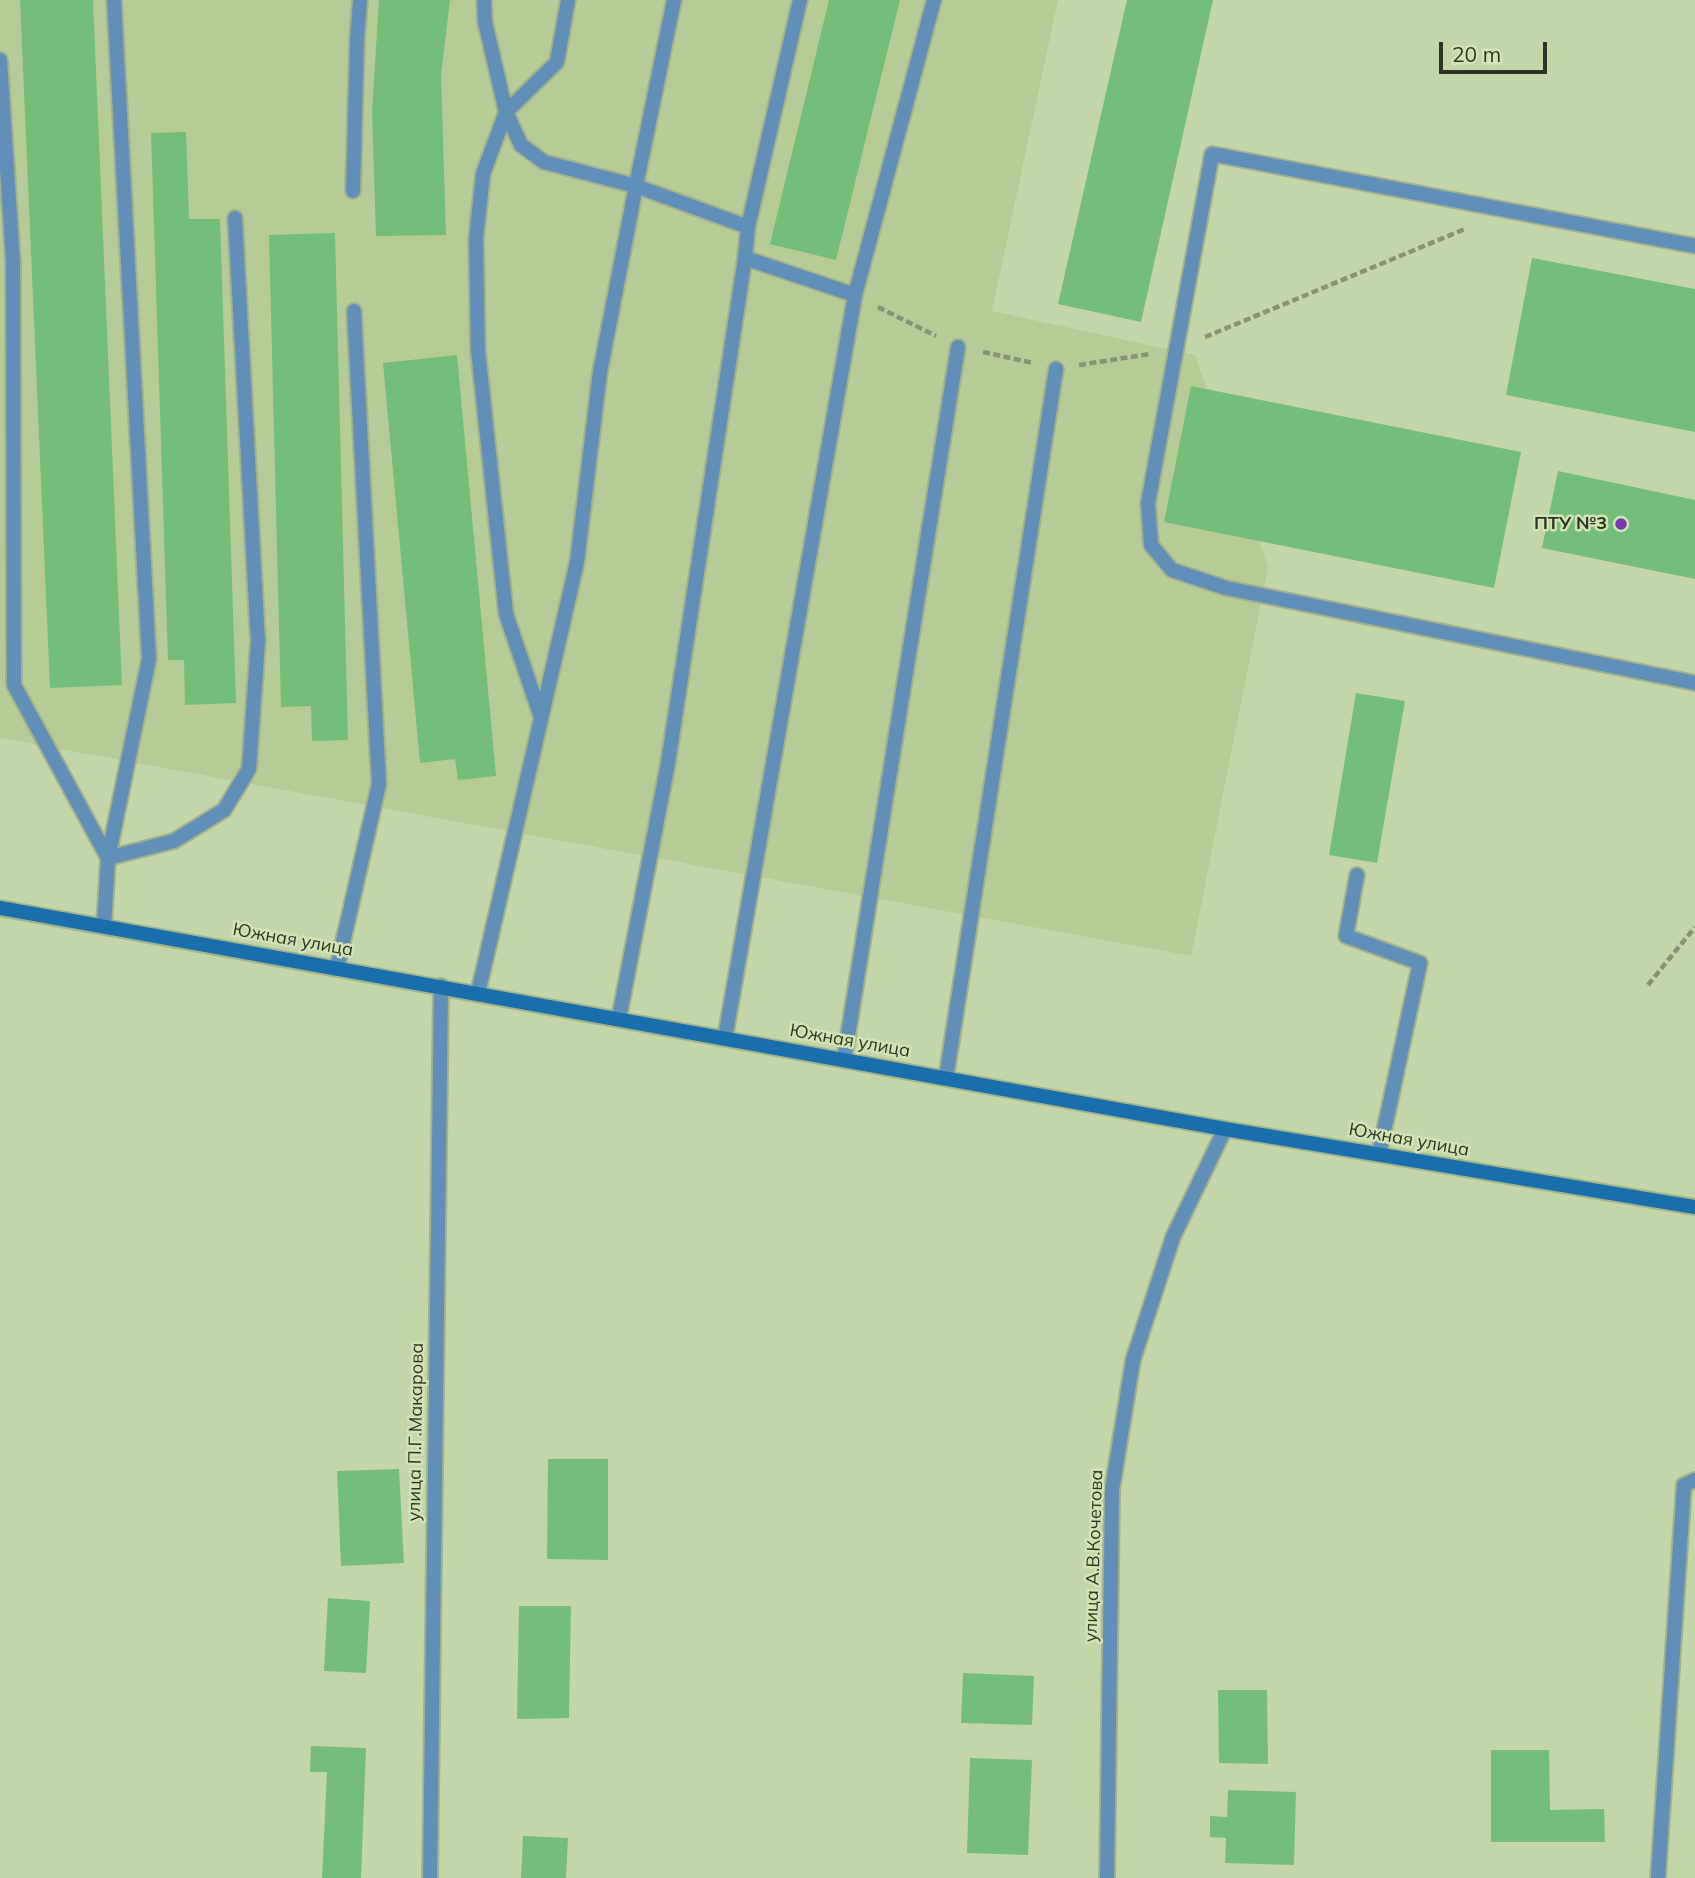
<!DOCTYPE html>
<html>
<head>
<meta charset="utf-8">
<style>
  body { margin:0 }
  #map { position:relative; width:1695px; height:1878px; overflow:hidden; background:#c3d6a8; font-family:Mulish,sans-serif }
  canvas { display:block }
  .scale { position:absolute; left:1439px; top:42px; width:108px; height:32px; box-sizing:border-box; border:4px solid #2d3522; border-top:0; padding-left:9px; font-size:21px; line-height:24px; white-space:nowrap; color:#2d3522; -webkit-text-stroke:5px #d0e4b4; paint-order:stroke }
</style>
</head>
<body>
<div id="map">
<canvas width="1695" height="1878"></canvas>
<div class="scale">20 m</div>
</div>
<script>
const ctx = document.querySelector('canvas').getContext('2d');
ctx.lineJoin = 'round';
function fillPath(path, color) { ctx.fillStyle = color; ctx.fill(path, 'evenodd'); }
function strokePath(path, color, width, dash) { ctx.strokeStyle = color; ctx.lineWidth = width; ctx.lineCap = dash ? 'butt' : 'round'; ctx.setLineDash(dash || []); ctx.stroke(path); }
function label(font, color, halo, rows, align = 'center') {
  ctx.font = font + ' Mulish,sans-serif'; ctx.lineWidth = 5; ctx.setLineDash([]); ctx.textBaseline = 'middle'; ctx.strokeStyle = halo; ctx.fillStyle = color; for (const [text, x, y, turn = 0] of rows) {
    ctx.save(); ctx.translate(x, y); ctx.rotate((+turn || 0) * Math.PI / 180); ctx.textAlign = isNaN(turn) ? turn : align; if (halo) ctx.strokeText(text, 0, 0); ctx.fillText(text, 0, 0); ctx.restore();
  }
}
fillPath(new Path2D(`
  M0 0H1058L992 311 1195 355 1268 567 1191 956 0 738Z`), '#b6cc96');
fillPath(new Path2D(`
  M20 0H93L122 685 50 688Z
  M379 0H450L441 75 446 235 376 236 372 111Z
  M829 0H900L836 260 770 244Z
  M1127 0H1213L1141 322 1058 304Z
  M186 132 189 219H220L236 703 185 705 184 660H168L151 133Z
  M335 233 348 740 312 741 311 706 281 707 269 235Z
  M1532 258 1695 289V432L1506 395Z
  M457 355 496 776 458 780 455 759 420 763 383 363Z
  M1191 386 1521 452 1494 588 1164 522Z
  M1558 471 1695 500V579L1542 548Z
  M1356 693 1405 701 1377 863 1329 855Z
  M548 1459H608V1560L547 1559Z
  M399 1469 404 1563 341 1566 337 1471Z
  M328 1598 370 1601 366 1673 324 1671Z
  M519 1606H571L569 1718 517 1719Z
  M963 1673 1034 1676 1032 1725 961 1723Z
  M1218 1690H1267L1268 1764 1219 1763Z
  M311 1746 366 1748 361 1878H322L327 1772H310Z
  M1491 1750H1549L1550 1810 1604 1809 1605 1842H1491Z
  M970 1758 1032 1760 1028 1855 967 1853Z
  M1228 1790 1296 1792 1294 1865 1225 1863 1226 1838 1210 1837V1816L1227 1817Z
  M523 1836 568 1838 566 1878H521Z`), '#75be7a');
const lane = new Path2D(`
  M484 0 485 22 506 112 521 145 544 162 636 186 748 227
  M0 60 13 262 14 685 108 858 174 841 224 810 249 769 258 642 235 218
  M353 191 357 41 360 0
  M1695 246 1212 154 1148 503 1151 545 1172 570 1226 588 1695 683
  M855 295 934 0
  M541 717 506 614 478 350 476 239 483 174 506 112 557 62 568 0
  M1357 875 1346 936 1420 963 1379 1154
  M104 926 108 858 149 659 114 0
  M337 968 379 784 354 311
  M478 993 577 562 600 372 636 186 674 0
  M619 1018 668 763 745 258 748 227 800 0
  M725 1038 855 295 745 258
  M844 1060 958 347
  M946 1078 1056 369
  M1658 1878 1684 1485 1695 1480`);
const street = new Path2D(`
  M430 1878 441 986
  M1107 1878 1112 1490 1133 1360 1173 1237 1225 1129`);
const secondary = new Path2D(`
  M0 908 1225 1129 1695 1207`);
strokePath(lane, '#a2b38b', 18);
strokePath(street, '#a2b38b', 18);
strokePath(secondary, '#a2b38b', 18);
strokePath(new Path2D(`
  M878 307 936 336
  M1205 337 1465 229
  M983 352 1033 363
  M1079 365 1150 354
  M1648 985 1695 927`), '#869471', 4.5, [7, 3.5]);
strokePath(lane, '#608fb9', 14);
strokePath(street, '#608fb9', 14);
strokePath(secondary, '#196eac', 14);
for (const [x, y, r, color] of [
  [1621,524,7,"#7a39ae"]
]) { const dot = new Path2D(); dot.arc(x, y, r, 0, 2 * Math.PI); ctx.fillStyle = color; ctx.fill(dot); strokePath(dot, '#d0e4b4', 2.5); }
label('bold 18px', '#2d3522', '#d0e4b4', [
  ["ПТУ №3",1607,524]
], 'right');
label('18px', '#2d3522', '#d0e4b4', [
  ["Южная улица",293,940,10],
  ["Южная улица",850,1041,10],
  ["Южная улица",1409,1140,10],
  ["улица П.Г.Макарова",416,1432,-89],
  ["улица А.В.Кочетова",1094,1556,-88]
]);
</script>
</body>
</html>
